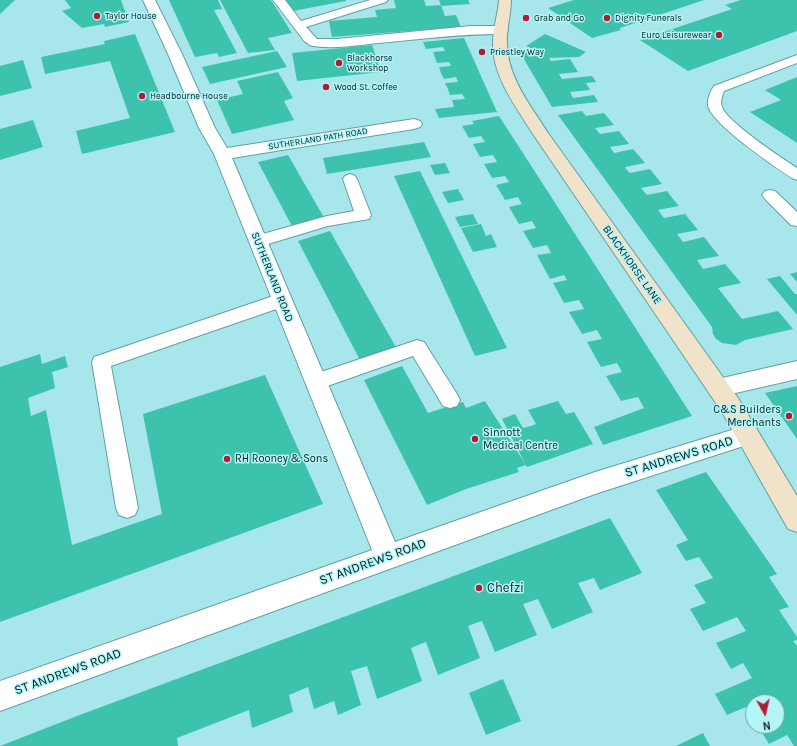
<!DOCTYPE html>
<html>
<head>
<meta charset="utf-8">
<style>
  body { margin:0 }
  #map { position:relative; width:797px; height:746px; overflow:hidden; background:#a7e7eb; font-family:Karla,sans-serif }
  canvas { display:block }
  .north { position:absolute; left:745px; top:694px; width:40px; height:40px; box-sizing:border-box; background:#b4f5f8; border:1px solid #6fa1a3; border-radius:50%; rotate:172deg; font-size:11px; font-weight:700; line-height:16px; text-align:center; color:#072223 }
  .north::after { content:''; display:block; margin:auto; width:14px; height:18px; background:#b01d33; clip-path:polygon(50% 0,100% 100%,50% 72%,0 100%) }
</style>
</head>
<body>
<div id="map">
<canvas width="797" height="746"></canvas>
<div class="north">N</div>
</div>
<script>
const ctx = document.querySelector('canvas').getContext('2d');
ctx.lineJoin = 'round';
function fillPath(path, color) { ctx.fillStyle = color; ctx.fill(path, 'evenodd'); }
function strokePath(path, color, width, dash) { ctx.strokeStyle = color; ctx.lineWidth = width; ctx.lineCap = dash ? 'butt' : 'round'; ctx.setLineDash(dash || []); ctx.stroke(path); }
function label(font, color, halo, rows, align = 'center') {
  ctx.font = font + ' Karla,sans-serif'; ctx.lineWidth = 3; ctx.setLineDash([]); ctx.textBaseline = 'middle'; ctx.strokeStyle = halo; ctx.fillStyle = color; for (const [text, x, y, turn = 0] of rows) {
    ctx.save(); ctx.translate(x, y); ctx.rotate((+turn || 0) * Math.PI / 180); ctx.textAlign = isNaN(turn) ? turn : align; if (halo) ctx.strokeText(text, 0, 0); ctx.fillText(text, 0, 0); ctx.restore();
  }
}
fillPath(new Path2D(`
  M0 0H15L0 14Z
  M65 0H121L129 22 105 27 104 24 82 28 62 11 71 8Z
  M169 0H218L222 9 214 10 237 53 219 57 217 53 195 57Z
  M220 0H271L292 33 268 38 275 50 248 53Z
  M286 0H346V1L293 11Z
  M394 0H424L426 6 441 5 445 16 456 15 461 27 332 37 329 21 377 17 375 10 396 8Z
  M439 0H468L470 4 441 6Z
  M574 0H704L620 28 621 30 592 38 548 8Z
  M741 0H797V31L688 71 640 40 732 9 725 5Z
  M522 14 529 15V21H522Z
  M135 34 175 132 82 154 76 131 130 118 110 61 45 74 41 57 105 44 104 41Z
  M545 34 586 52 579 57 549 58 551 61 570 59 578 72 559 74 562 79 592 76 596 82 586 83 590 90 570 92 573 98 594 95 598 102 552 107 525 61 522 51 536 50 526 46Z
  M464 38 497 112 439 118 435 109 454 107 452 100 465 99 462 94 450 95 448 89 445 83 458 82 456 77 444 79 441 73 439 67 451 66 449 62 437 63 433 52 445 51 443 47 426 49 423 42Z
  M372 45 381 72 297 81 292 53Z
  M277 51 287 67 210 84 202 67Z
  M23 60 32 88 0 96V66Z
  M278 72 293 98 284 101 294 120 232 134 217 100 243 94 237 81Z
  M797 77V143L750 112 781 100 765 90Z
  M582 111 586 116 604 113 614 125 595 128 600 134 619 131 629 144 610 147 614 153 633 149 645 163 625 167 627 170 630 173 650 169 662 184 641 188 647 195 667 191 673 199 679 206 658 210 664 218 685 214 698 230 677 234 683 242 704 237 719 256 697 260 703 269 725 264 741 283 718 288 742 319 778 311 793 329 745 340 736 345 722 343 716 339 713 334 712 327 558 115Z
  M499 116 550 195 692 416 603 445 594 427 644 408 638 397 621 401 606 376 622 372 617 363 601 367 587 342 602 339 597 330 582 334 569 312 584 309 579 300 564 303 553 283 567 280 564 275 550 279 537 255 551 253 547 245 533 248 523 231 536 228 532 221 519 224 509 207 522 204 520 201 518 197 505 200 496 185 509 182 505 176 492 178 484 164 497 162 493 155 480 157 473 144 485 142 481 136 469 138 462 126 474 124 472 121Z
  M33 120 43 147 0 160V129Z
  M424 142 431 157 327 174 323 158Z
  M288 155 326 221 294 230 258 162Z
  M445 163 450 173 435 175 430 165Z
  M420 171 507 348 475 356 394 176Z
  M458 189 464 200 448 203 442 192Z
  M473 214 478 224 460 227 455 217Z
  M481 224 486 236 491 234 497 247 473 252 461 228Z
  M330 231 397 349 361 362 298 241Z
  M797 272V282L790 274Z
  M780 276 795 294H797V315L767 279Z
  M40 354 42 364 65 356 68 367 52 372 55 388 28 398 31 416 46 410 72 545 162 514 143 414 265 375 323 504 0 622V367Z
  M402 366 428 413 463 402 466 408 485 401 526 465 517 468 519 472 466 489 427 505 364 380Z
  M797 386V439L765 393Z
  M558 401 566 414 574 412 593 444 527 467 502 419 515 414 523 428 531 426 536 424 528 410Z
  M706 472 777 574 769 577 789 607 779 610 797 637V640L793 641 797 646V746H794L787 735 769 744 758 726H777V702H753V718L746 707 727 715 715 694 752 678 743 663 731 669 716 643 746 631 737 617 703 631 690 609 706 603 694 585 713 578 699 557 686 561 676 545 688 540 656 490Z
  M610 518 642 573 600 590 594 578 578 583 593 612 552 629 538 599 523 604 537 635 495 652 482 621 476 623 468 626 480 658 438 675 426 642 418 645 411 648 422 681 377 699 367 666 351 671 361 705 338 715 334 701 314 709 308 687 289 695 293 712 252 728 249 710 177 738 178 746H0L77 716Z
  M503 679 521 721 486 735 469 693Z
  M703 733 710 746H676Z`), '#3dc2ad');
const service = new Path2D(`
  M273 0H285L301 21 370 0H388L386 2 306 27 320 42 318 45 314 46 305 42Z
  M797 55V63L724 91C722 96 720 102 722 107 727 122 782 158 797 168V180L792 178C775 167 713 125 708 106 707 99 710 92 714 86Z
  M350 174 355 176 357 179 371 215 369 219 328 226 258 247 252 245 250 241 252 237 327 216 354 211 343 179 345 176Z
  M770 190 775 191 797 212V226L791 225 765 199 762 195 765 191Z
  M282 293 288 295 291 300 288 305 111 366 138 508 135 515 127 518 119 515 116 508 92 362 94 357Z
  M417 340 424 342 457 394 460 400 457 406 450 408 443 406 413 356 316 390 309 388 306 382 309 376Z`);
const minor = new Path2D(`
  M143 0H155L182 54 215 128 227 148 414 119 420 121 422 124 420 127 414 129 232 158 395 542 595 472 748 425 756 428 760 435 756 442 595 494 0 711V681L372 550 214 154 199 128 168 54Z
  M471 26H501L506 27 508 30 506 33 501 34C460 34 420 39 379 43 357 45 331 50 309 45L307 42 309 39H337Z
  M797 361V379L718 397 710 395 707 388 710 381 718 379Z`);
const secondary = new Path2D(`
  M499 0H511C511 15 506 29 507 43 507 77 531 106 548 133L738 398 797 496V532L788 529 722 412 533 134C516 107 492 76 493 43 493 28 498 14 499 0Z`);
strokePath(service, '#62a0a3', 2);
strokePath(minor, '#62a0a3', 2);
strokePath(secondary, '#62a0a3', 2);
fillPath(service, '#fff');
fillPath(minor, '#fff');
fillPath(secondary, '#f1e3ca');
for (const [x, y, r, color] of [
  [97,16,4,"#b01d33"],
  [526,18,4,"#b01d33"],
  [607,18,4,"#b01d33"],
  [719,35,4,"#b01d33"],
  [482,52,4,"#b01d33"],
  [339,63,4,"#b01d33"],
  [326,87,4,"#b01d33"],
  [142,96,4,"#b01d33"],
  [789,416,4,"#b01d33"],
  [475,439,4,"#b01d33"],
  [227,459,4,"#b01d33"],
  [479,588,4,"#b01d33"]
]) { const dot = new Path2D(); dot.arc(x, y, r, 0, 2 * Math.PI); ctx.fillStyle = color; ctx.fill(dot); strokePath(dot, '#b4f5f8', 1.5); }
label('9px', '#072223', '#b4f5f8', [
  ["Taylor House",105,16],
  ["Grab and Go",534,18],
  ["Dignity Funerals",615,18],
  ["Euro Leisurewear",711,35,"right"],
  ["Priestley Way",490,52],
  ["Blackhorse",347,58],
  ["Workshop",347,68],
  ["Wood St. Coffee",334,87],
  ["Headbourne House",150,96]
], 'left');
label('9px', '#072223', '#b4f5f8', [
  ["SUTHERLAND PATH ROAD",318,139,-9]
]);
label('11px', '#072223', '#b4f5f8', [
  ["BLACKHORSE LANE",632,265,55],
  ["SUTHERLAND ROAD",272,277,68]
]);
label('11px', '#072223', '#b4f5f8', [
  ["C&S Builders",781,410,"right"],
  ["Merchants",781,423,"right"],
  ["Sinnott",483,433],
  ["Medical Centre",483,446],
  ["RH Rooney & Sons",235,459]
], 'left');
label('13px', '#072223', '#b4f5f8', [
  ["ST ANDREWS ROAD",679,457,-17],
  ["ST ANDREWS ROAD",373,562,-20],
  ["ST ANDREWS ROAD",68,672,-20]
]);
label('13px', '#072223', '#b4f5f8', [
  ["Chefzi",487,588]
], 'left');
</script>
</body>
</html>
